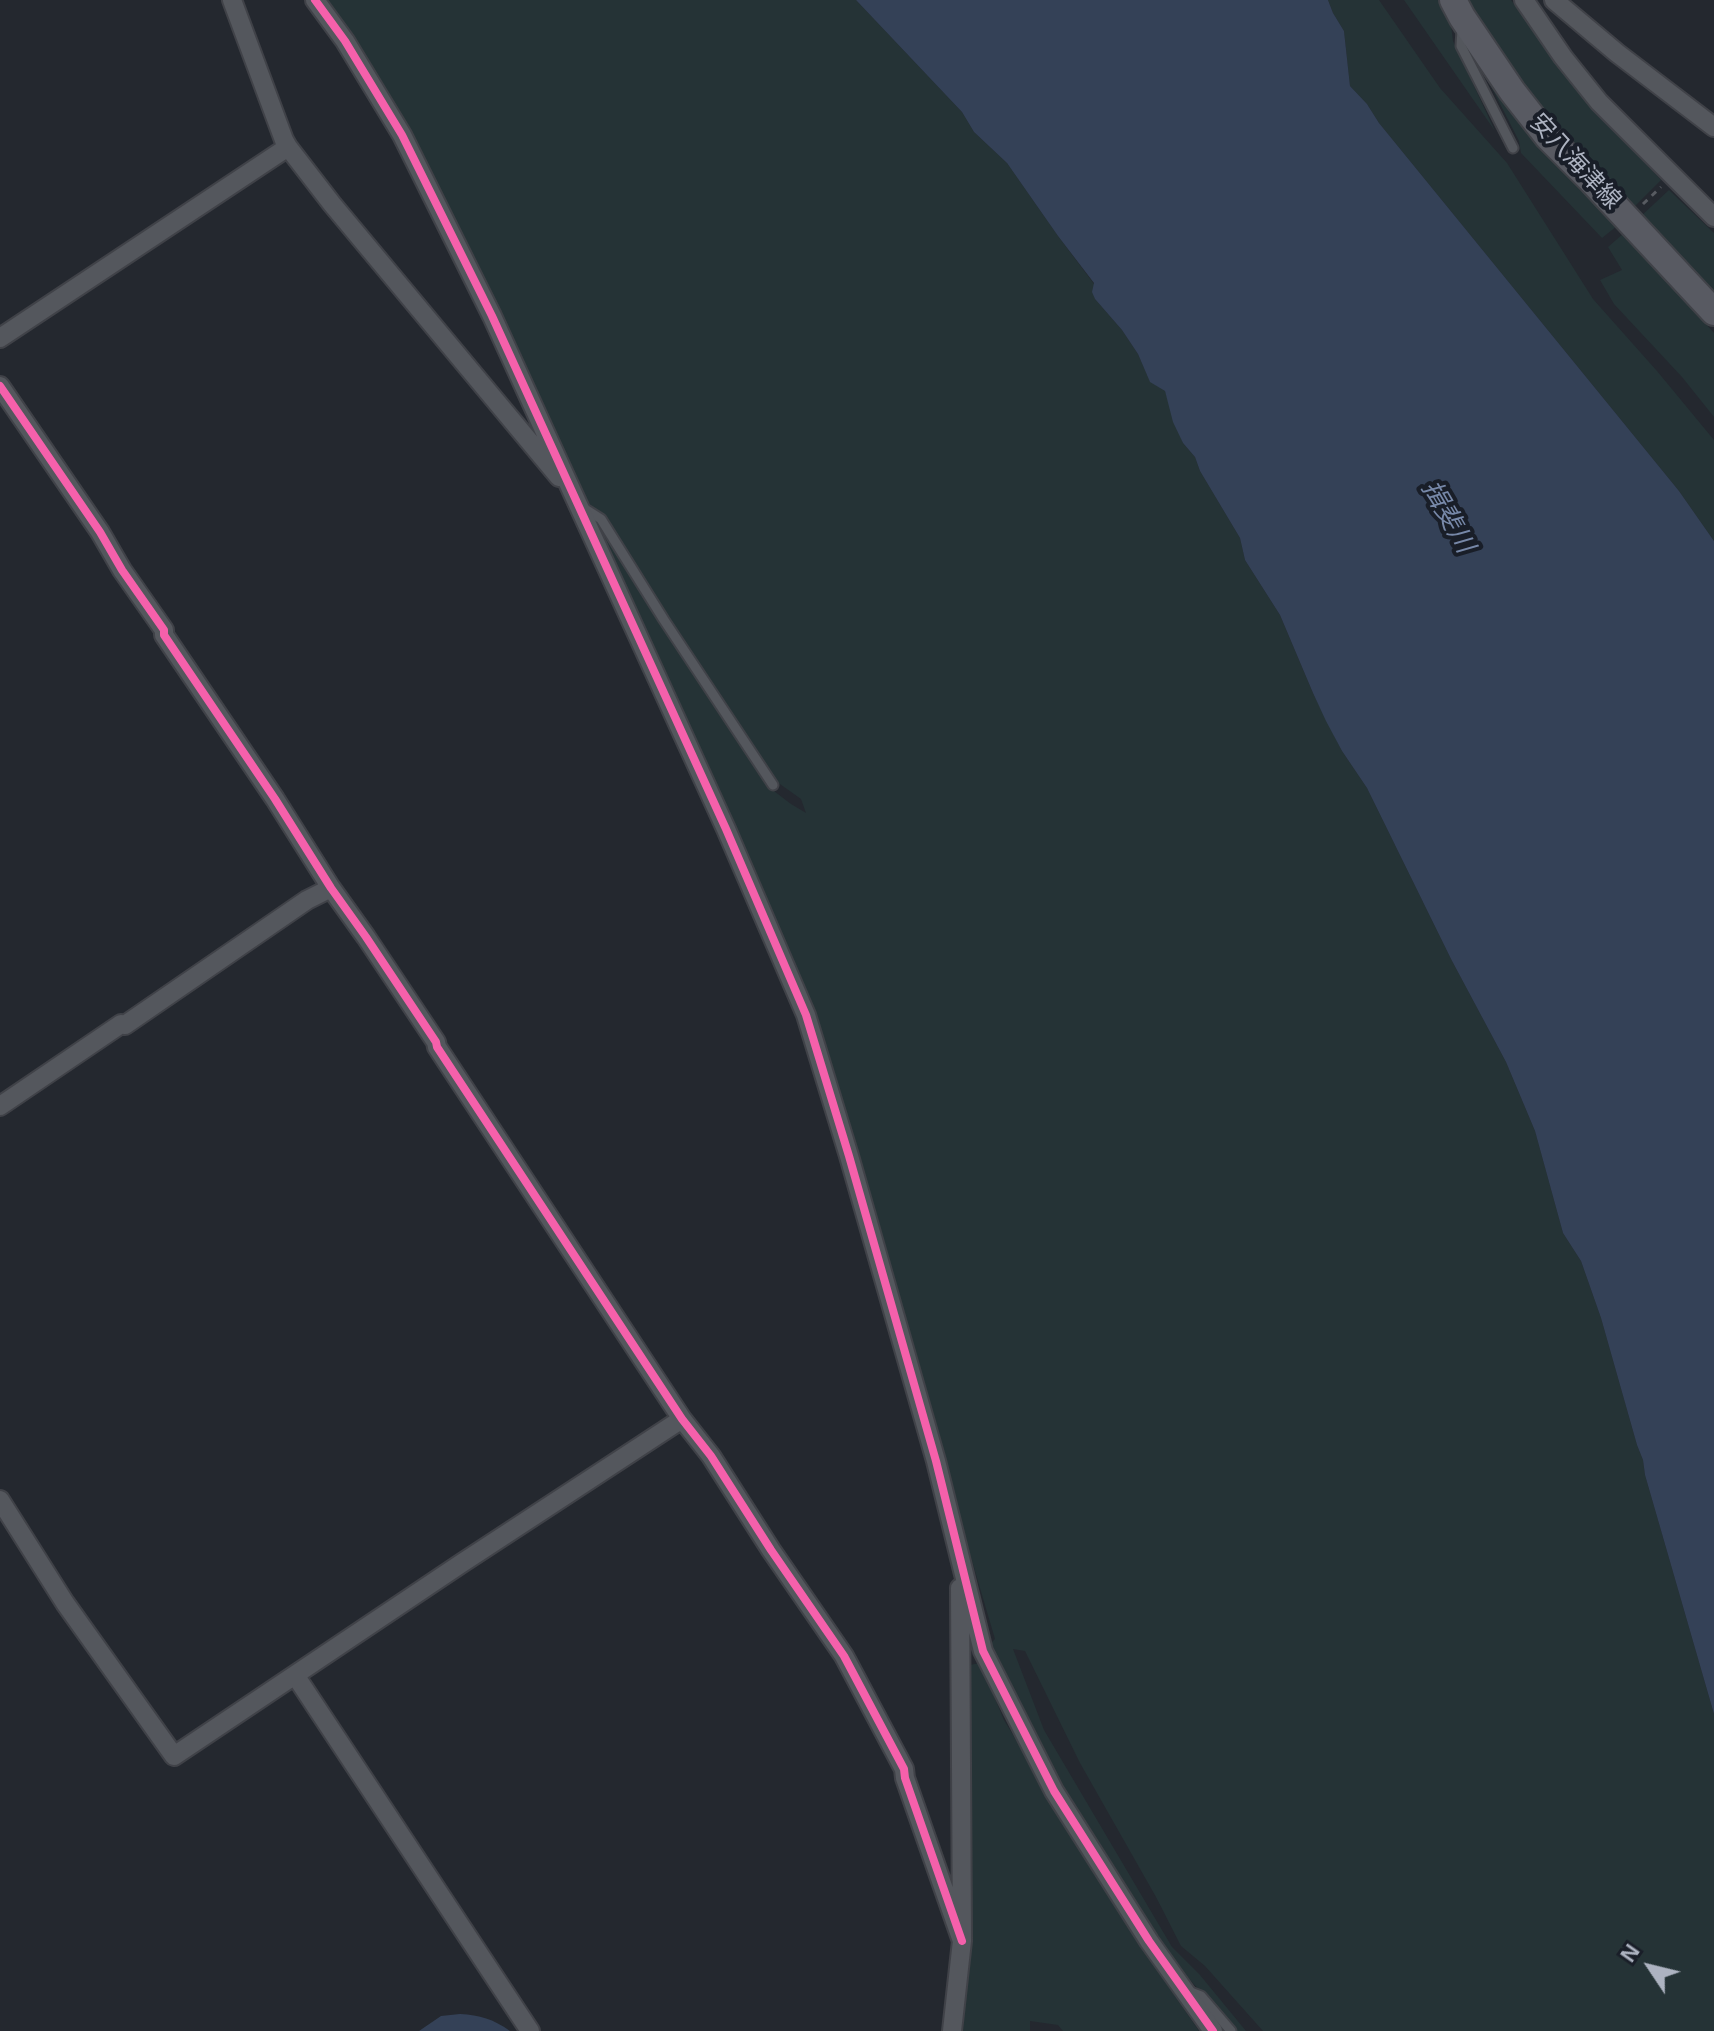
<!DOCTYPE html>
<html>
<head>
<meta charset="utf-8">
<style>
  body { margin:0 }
  #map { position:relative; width:1714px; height:2031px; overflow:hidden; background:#24282f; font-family:Arial,sans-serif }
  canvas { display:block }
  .north { position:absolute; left:1610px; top:1927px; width:80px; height:80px; -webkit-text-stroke:6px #191e28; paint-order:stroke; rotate:305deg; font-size:22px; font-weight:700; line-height:32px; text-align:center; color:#adb3c1 }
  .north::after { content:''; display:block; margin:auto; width:28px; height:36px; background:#adb3c1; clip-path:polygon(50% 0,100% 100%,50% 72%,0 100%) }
</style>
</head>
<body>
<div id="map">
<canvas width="1714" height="2031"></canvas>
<div class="north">N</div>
</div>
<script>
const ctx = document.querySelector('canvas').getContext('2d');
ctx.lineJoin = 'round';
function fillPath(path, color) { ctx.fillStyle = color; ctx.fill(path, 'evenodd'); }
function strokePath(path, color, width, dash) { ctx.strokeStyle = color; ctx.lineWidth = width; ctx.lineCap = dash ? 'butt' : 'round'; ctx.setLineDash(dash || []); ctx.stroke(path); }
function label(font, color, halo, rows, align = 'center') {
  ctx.font = font + ' Arial,"Noto Sans JP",sans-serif'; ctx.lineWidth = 8; ctx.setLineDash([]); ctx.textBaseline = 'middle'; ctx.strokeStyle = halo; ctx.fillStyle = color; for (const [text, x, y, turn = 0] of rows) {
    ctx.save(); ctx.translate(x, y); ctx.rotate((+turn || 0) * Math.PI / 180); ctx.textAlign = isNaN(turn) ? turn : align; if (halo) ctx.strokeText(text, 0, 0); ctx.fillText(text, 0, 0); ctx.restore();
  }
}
fillPath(new Path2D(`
  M325 0H856L962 112 974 132 1007 163 1058 236 1094 284 1095 299 1122 330 1138 354 1150 381 1165 391 1183 443 1195 457 1200 471 1240 538 1245 560 1280 615 1313 693 1342 751 1367 788 1451 959 1506 1062 1535 1131 1563 1233 1581 1261 1601 1318 1637 1445 1643 1460 1645 1475 1714 1714V2031H1263L1205 1966 1181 1946 1156 1897 1080 1763 1025 1651 1013 1649 1044 1730 1172 1947 1200 1975 1246 2031H1236L1192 1982 1171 1966 1059 1786 990 1644 995 1639 942 1459 857 1150 814 1012 730 817 596 524 598 523 659 620 770 788 791 804 806 813 801 799 777 782 604 520 602 515 584 499Z
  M1328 0H1379L1440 88 1507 163 1593 299 1657 371 1714 440V541L1679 491 1379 123 1367 104 1350 86 1344 31 1333 13Z
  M1404 0H1440L1450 17 1453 41 1495 131Z
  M1467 0H1511L1556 61 1592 106 1661 180 1632 209C1601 176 1568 144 1540 108 1513 74 1489 37 1467 0Z
  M1478 61 1501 99 1538 143 1617 226 1602 238 1521 153 1519 141Z
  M1669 190 1714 233V295L1640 217Z
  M1624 233 1714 333V417L1682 377 1614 304 1600 280 1622 270 1608 247Z
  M980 1663 1004 1720 1136 1939 1199 2031H1063L1058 2025 1030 2021V2031H963L971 1914 968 1746 970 1665Z`), '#253336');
fillPath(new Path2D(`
  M856 0H1328L1333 13 1344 31 1350 86 1367 104 1379 123 1679 491 1714 541V1714L1645 1475 1643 1460 1637 1445 1601 1318 1581 1261 1563 1233 1535 1131 1506 1062 1451 959 1367 788 1342 751 1326 721 1313 693 1280 615 1245 560 1240 538 1200 471 1195 457 1183 443 1173 422 1165 391 1150 382 1138 354 1122 330 1095 299 1092 292 1094 283 1058 236 1007 163 974 132 962 112Z
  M460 2014C480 2015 493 2019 510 2031H419L441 2016Z`), '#344157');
const lane = new Path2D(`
  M1462 29 1461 46 1513 148
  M582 507 601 519 664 620 773 785
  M1188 1991 1201 1996 1231 2031`);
const street = new Path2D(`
  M232 0 284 140 288 147 332 204 559 477
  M315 0 345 41 402 135 492 316 726 829 806 1015 849 1156 936 1461 983 1651 1054 1791 1149 1941 1213 2031
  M1524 0 1563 57 1599 102 1714 217
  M1554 0 1617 53 1714 127
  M0 338 288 147
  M0 386 100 532 122 570 164 630V635L275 799 331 888 366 937 436 1042 437 1047 682 1419 711 1456 771 1550 844 1656 904 1769 905 1778 962 1941
  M0 1106 121 1024 125 1025 307 900 331 888
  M0 1500 65 1603 174 1756 462 1563 682 1419
  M295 1675 530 2031
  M952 2031 962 1941 960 1588`);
const secondary = new Path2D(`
  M1453 0 1462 17 1512 91 1548 137 1592 181 1714 312`);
strokePath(lane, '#404248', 13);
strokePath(street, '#404248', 22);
strokePath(secondary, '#404248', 30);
strokePath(new Path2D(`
  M1643 204 1661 187`), '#585b61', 3, [6, 6]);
strokePath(lane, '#54575d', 9);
strokePath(street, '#54575d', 18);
strokePath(secondary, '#585a62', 26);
strokePath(new Path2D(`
  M315 0 345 41 402 135 492 316 726 829 806 1015 849 1156 936 1461 983 1651 1054 1791 1149 1941 1213 2031
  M0 386 100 532 122 570 164 630V635L275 799 331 888 366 937 436 1042 437 1047 682 1419 711 1456 771 1550 844 1656 904 1769 905 1778 962 1941`), '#f560ab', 8);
label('24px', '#adb3c1', '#191e28', [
  ["安八海津線",1575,162,47]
]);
label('italic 26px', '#7788a8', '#191e28', [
  ["揖斐川",1447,517,60]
]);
</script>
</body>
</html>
